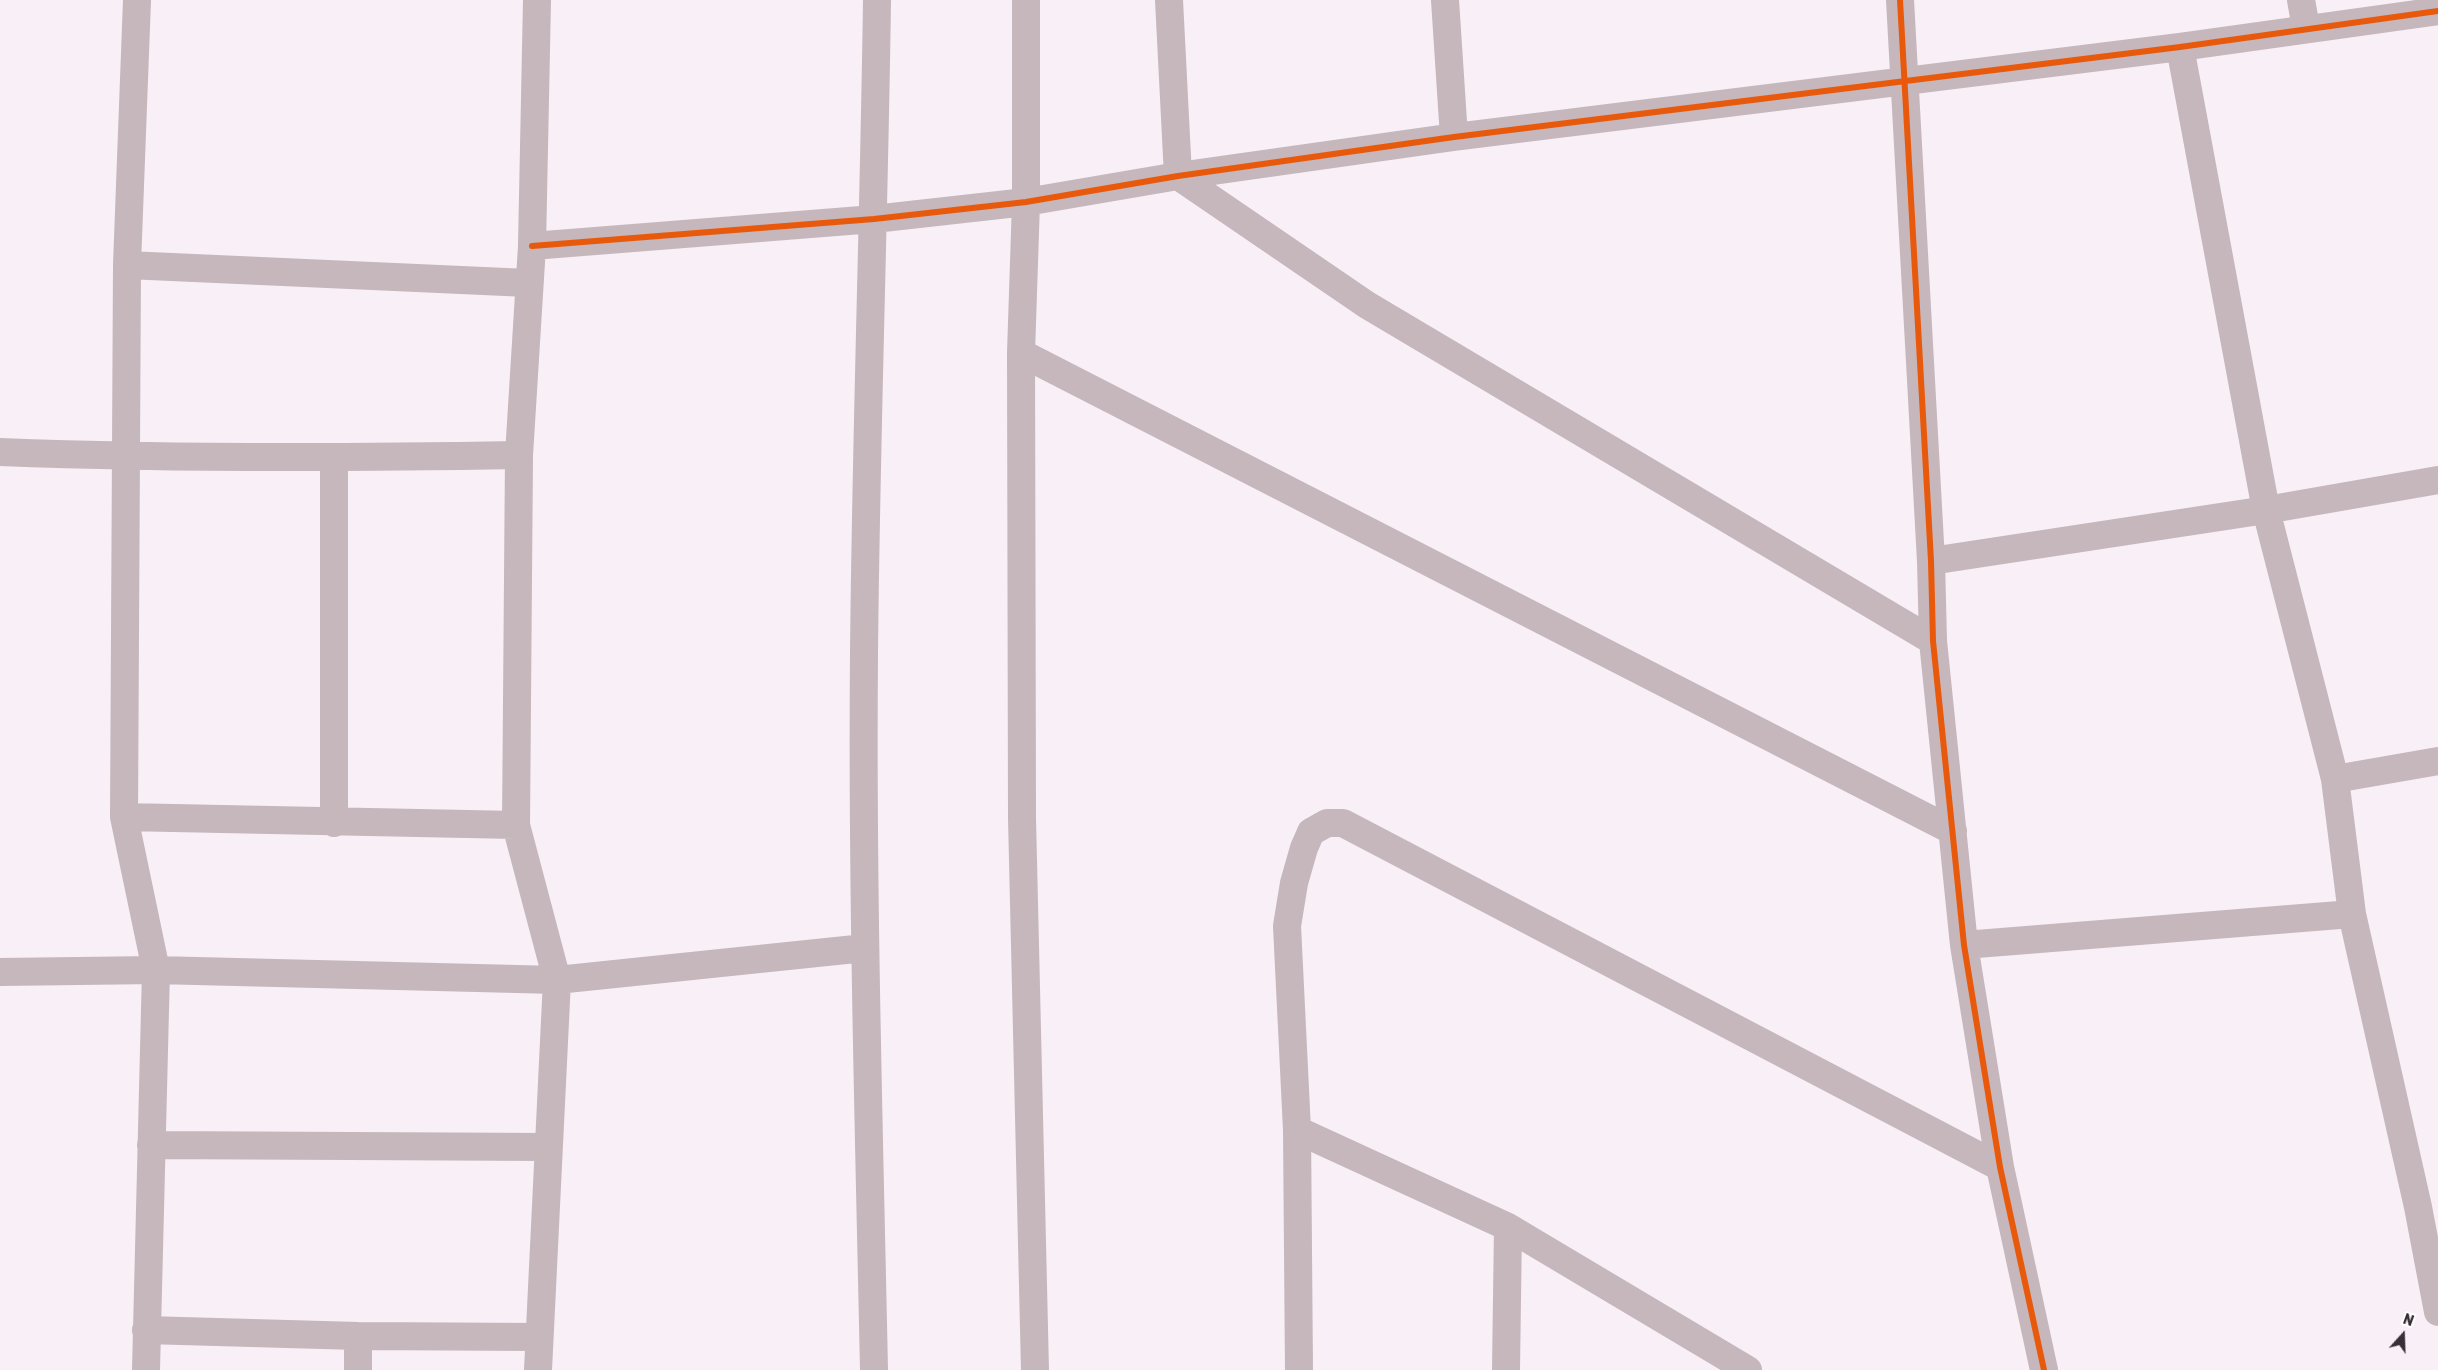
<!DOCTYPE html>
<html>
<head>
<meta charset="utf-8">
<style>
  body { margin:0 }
  #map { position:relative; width:2438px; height:1370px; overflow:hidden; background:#f8eff7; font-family:Rubik,sans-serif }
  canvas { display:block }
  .north { position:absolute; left:2378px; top:1310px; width:50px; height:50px; -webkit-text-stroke:4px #fff; paint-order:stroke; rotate:20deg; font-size:14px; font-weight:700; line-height:20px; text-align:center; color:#392e38 }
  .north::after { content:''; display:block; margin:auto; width:18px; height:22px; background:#392e38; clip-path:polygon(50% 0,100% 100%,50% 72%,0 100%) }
</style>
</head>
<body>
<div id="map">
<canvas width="2438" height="1370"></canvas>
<div class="north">N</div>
</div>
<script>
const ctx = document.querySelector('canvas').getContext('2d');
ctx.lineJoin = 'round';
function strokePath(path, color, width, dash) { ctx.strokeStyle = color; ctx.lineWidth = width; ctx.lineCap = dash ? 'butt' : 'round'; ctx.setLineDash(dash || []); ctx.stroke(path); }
strokePath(new Path2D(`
  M137 0 127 265 124 817 156 970 146 1370
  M537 0 532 246 519 455 516 825 557 980 538 1370
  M1026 0V202L1021 353 1022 818 1035 1370
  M1169 0 1178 176 1367 305 1933 641
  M1445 0 1454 137
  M1900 0 1931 561 1933 641 1964 945 2000 1167 2044 1370
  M2301 0 2306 28
  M2180 47 2266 510 2335 779 2352 914 2418 1207 2438 1312
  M532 246 874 219 1026 202 1178 176 1454 137 2180 47 2438 11
  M127 265 528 283
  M1021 353 1953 831
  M0 452C173 459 346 458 519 455
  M334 458V823
  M1931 561 2266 510 2438 480
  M2335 779 2438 761
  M124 817 516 825
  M1964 945 2352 914
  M0 972 156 970 557 980 865 948
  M1297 1130 1508 1227 1748 1370
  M151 1145 548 1147
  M146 1330 358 1336 538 1337
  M358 1370V1336
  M874 1370C869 1131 862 893 864 654 866 436 874 218 877 0
  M1299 1370 1297 1130 1287 926 1294 883 1304 848 1311 832 1327 823H1343L2000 1167
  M1506 1370 1508 1227`), '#c5b7bb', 28);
strokePath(new Path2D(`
  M1900 0 1931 561 1933 641 1964 945 2000 1167 2044 1370
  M532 246 874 219 1026 202 1178 176 1454 137 2180 47 2438 11`), '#e8590c', 6);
</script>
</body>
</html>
